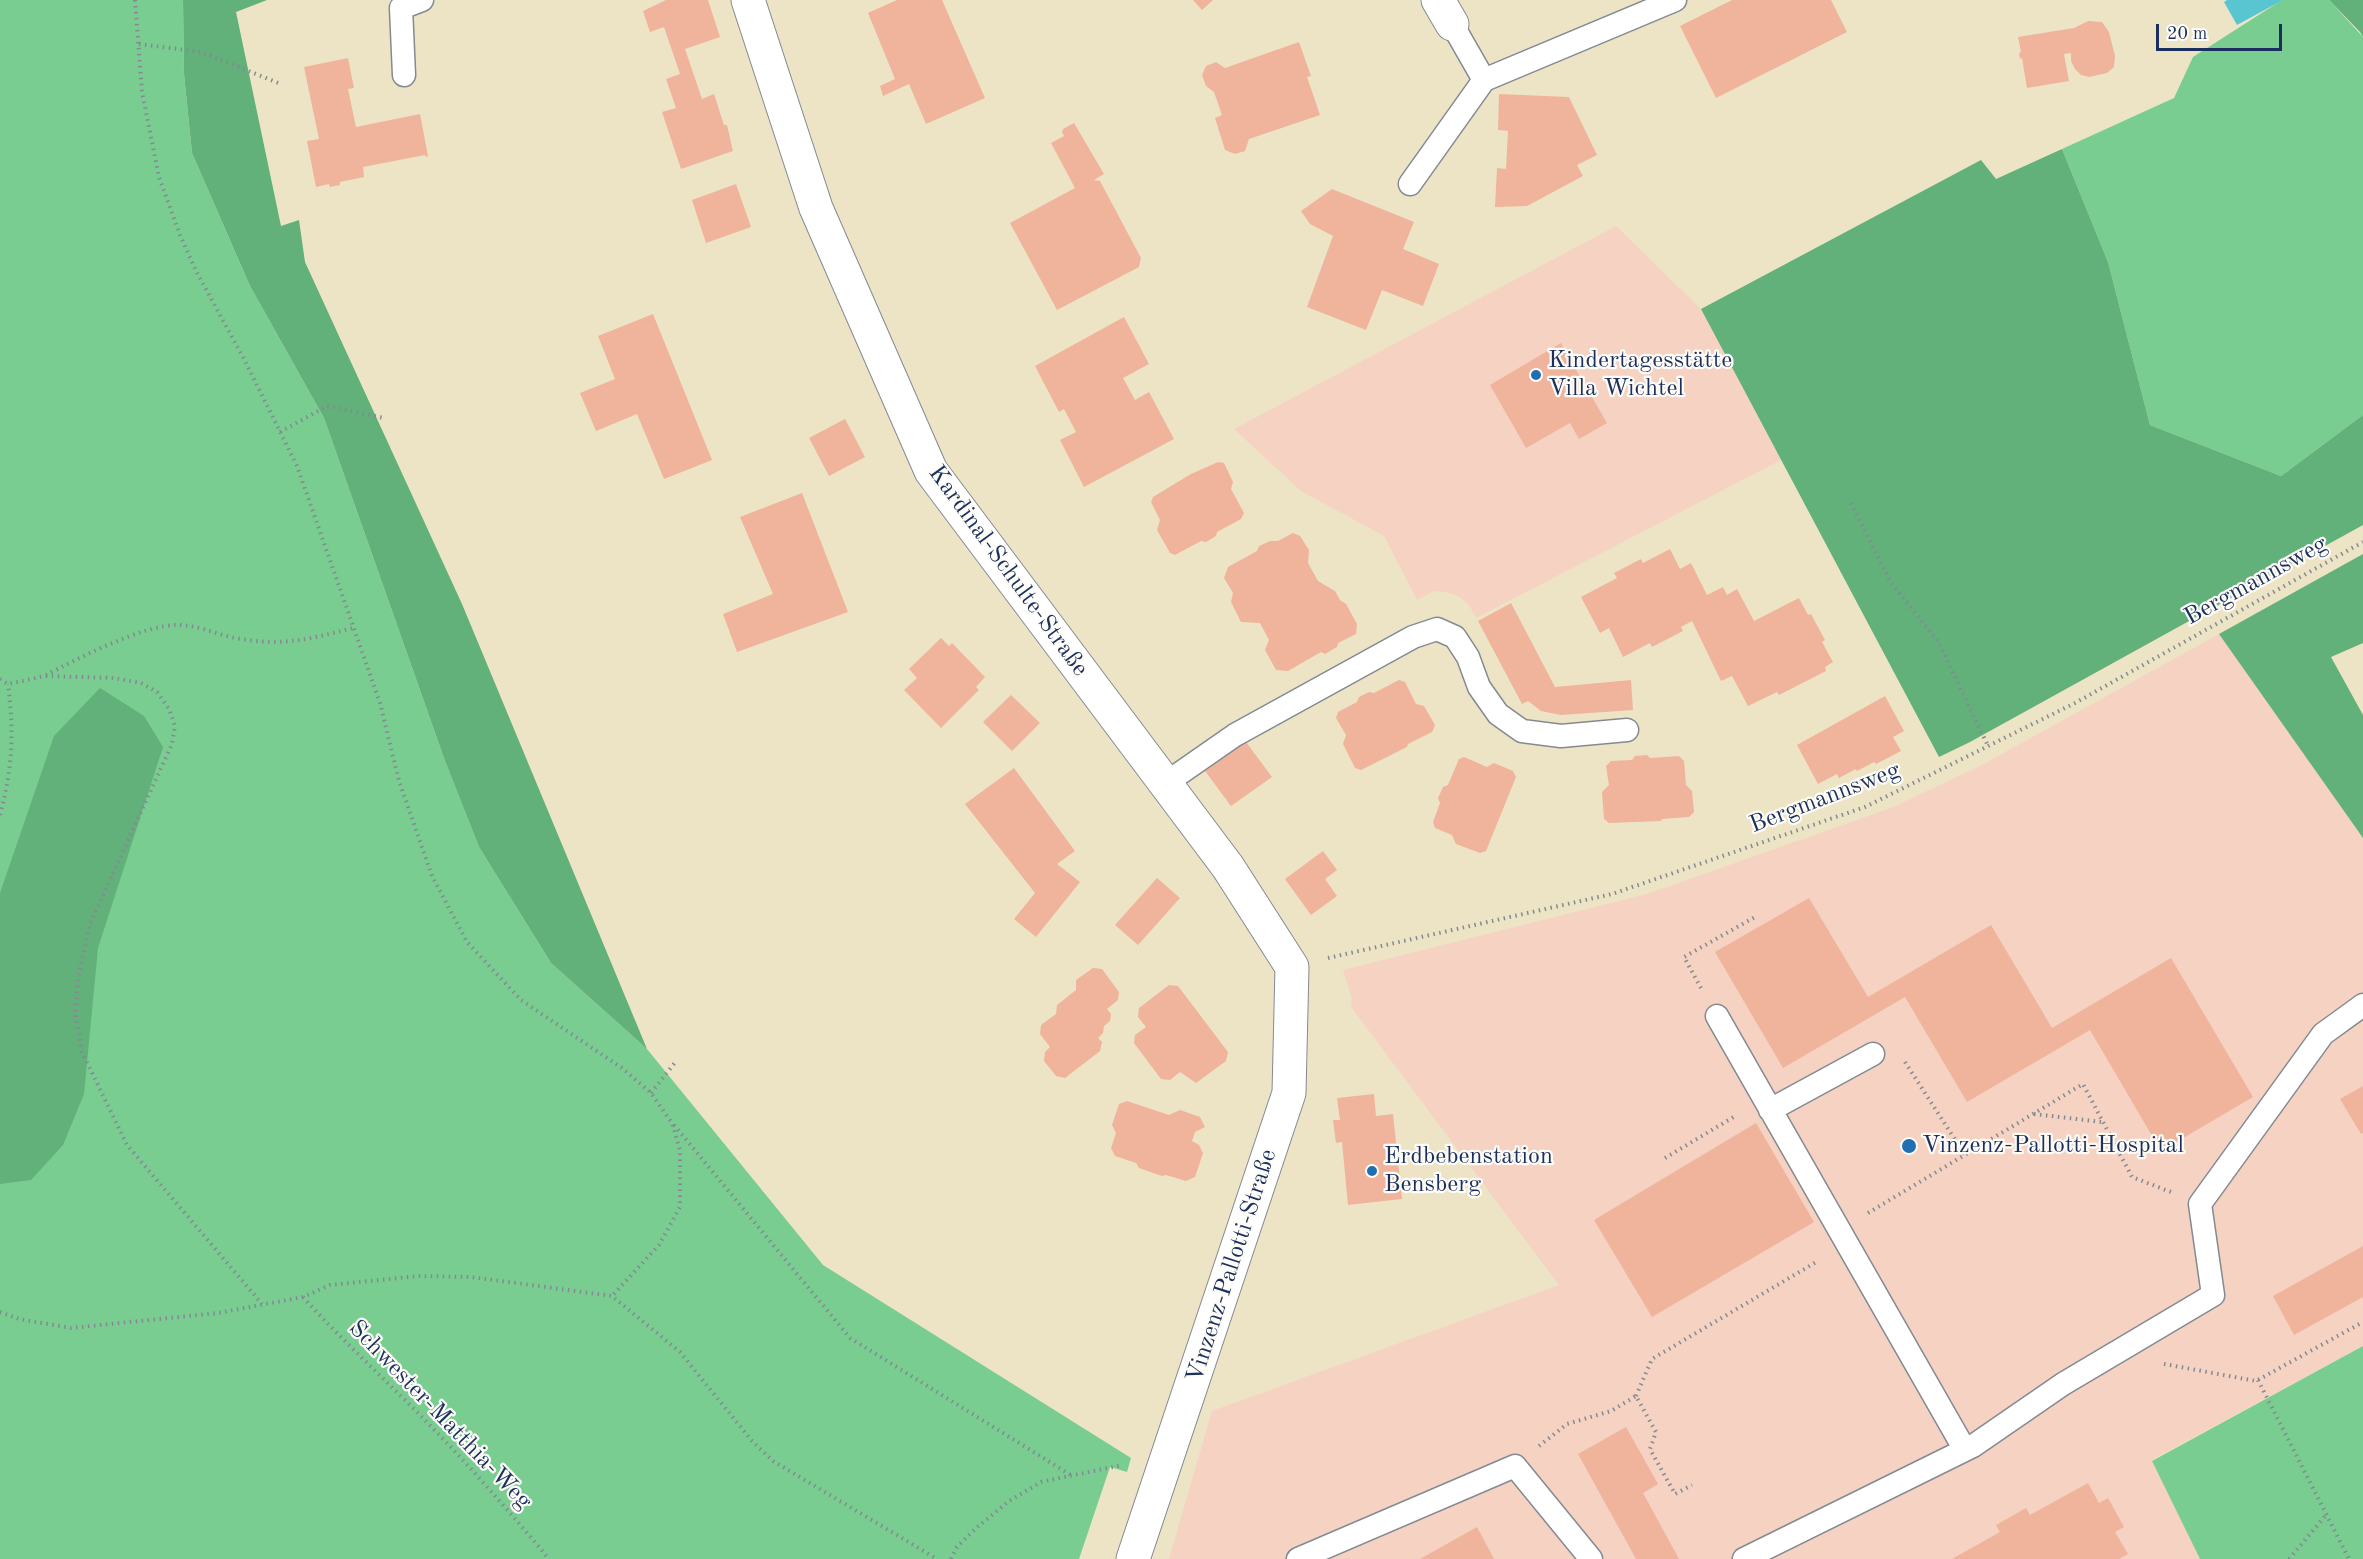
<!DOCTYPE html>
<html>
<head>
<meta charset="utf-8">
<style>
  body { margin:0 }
  #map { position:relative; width:2363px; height:1559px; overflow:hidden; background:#ede4c6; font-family:"Old Standard TT",serif }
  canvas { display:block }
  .scale { position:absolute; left:2156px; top:24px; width:126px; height:27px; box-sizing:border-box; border:3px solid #1b2f5e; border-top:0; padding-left:8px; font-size:18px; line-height:21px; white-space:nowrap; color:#1b2f5e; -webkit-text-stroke:4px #fdfcf7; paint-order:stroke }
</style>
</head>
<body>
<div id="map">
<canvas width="2363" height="1559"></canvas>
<div class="scale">20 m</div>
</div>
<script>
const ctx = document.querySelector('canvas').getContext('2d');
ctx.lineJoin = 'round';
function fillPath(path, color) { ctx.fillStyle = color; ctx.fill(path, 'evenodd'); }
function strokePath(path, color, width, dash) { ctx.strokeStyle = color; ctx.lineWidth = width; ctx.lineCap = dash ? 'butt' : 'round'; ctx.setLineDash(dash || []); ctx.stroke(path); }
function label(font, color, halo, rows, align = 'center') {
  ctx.font = font + ' "Old Standard TT",serif'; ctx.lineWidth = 4.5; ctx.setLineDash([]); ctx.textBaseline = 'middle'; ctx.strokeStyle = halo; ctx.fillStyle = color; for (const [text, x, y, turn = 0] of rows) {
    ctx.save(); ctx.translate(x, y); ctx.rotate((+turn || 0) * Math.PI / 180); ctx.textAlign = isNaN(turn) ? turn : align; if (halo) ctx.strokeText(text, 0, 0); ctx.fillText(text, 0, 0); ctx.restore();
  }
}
fillPath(new Path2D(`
  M1616 226 1701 309 1781 460 1476 618 1469 605 1460 597 1447 592 1434 591 1417 600 1384 536 1301 491 1234 429Z
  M2219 634 2363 838V1346L2152 1460 2200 1559H1169L1212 1411 1559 1285 1351 1007 1352 999 1343 970 1647 894 1891 808 1980 766Z`), '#f5d2c2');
fillPath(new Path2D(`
  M0 0H183L184 74 192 153 250 286 324 418 445 761 479 847 551 963 647 1049 823 1265 1131 1458 1127 1472 1110 1467 1079 1559H0Z
  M2282 0H2329L2363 37V415L2281 476 2150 425 2108 262 2062 149 2174 98 2193 57Z
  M2363 1346V1559H2200L2152 1461Z`), '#79cd90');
fillPath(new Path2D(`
  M183 0H267L236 12 281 226 299 220 305 262 462 604 647 1049 551 963 479 847 445 761 324 418 250 286 192 153 184 74Z
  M2329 0H2363V37L2360 32Z
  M2062 149 2108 262 2150 425 2281 476 2363 415V525L1970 742 1939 757 1701 309 1981 160 1996 179Z
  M2363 554V643L2331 657 2363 715V838L2219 634Z
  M100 688 144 716 163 747 98 948 84 1094 63 1145 31 1180 0 1184V893L54 736Z`), '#62b07a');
fillPath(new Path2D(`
  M2227 0H2283L2237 25 2224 2Z`), '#59c5d1');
fillPath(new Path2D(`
  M666 0H708L720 37 685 49 702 99 714 94 724 125H727L733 151 681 169 662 112 676 108 666 79 680 74 664 27 650 32 643 11Z
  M897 0H942L985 98 926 124 909 84 883 96 880 86 895 79 868 13Z
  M1193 0H1213L1202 10Z
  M1732 0H1831L1847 32 1716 98 1680 26Z
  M2088 21 2102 22 2109 32 2115 56 2114 67 2107 73 2089 77 2081 75 2075 69 2071 61V53L2064 54 2069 81 2027 88 2022 58 2020 59 2019 53 2021 52 2018 37 2074 28Z
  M1299 42 1311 76 1307 77 1320 115 1249 139 1245 151 1235 154 1225 150 1215 118 1222 115 1214 92 1206 86 1202 75 1206 66 1216 62 1225 68Z
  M348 58 354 88 348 89 356 127 420 114 428 156 426 157 425 155 363 167 364 177 340 182V185L330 187 329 184 316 187 307 141 319 139 304 67Z
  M1499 94 1569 97 1597 155 1577 165 1583 176 1527 206 1495 207 1497 168 1506 169 1508 131 1498 130Z
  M1074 123 1104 174 1094 180 1100 181 1141 258 1139 267 1057 310 1010 223 1075 188 1051 143 1064 136 1062 132 1063 129Z
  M736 184 751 227 706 243 692 200Z
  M1332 189 1414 222 1403 249 1439 264 1423 306 1382 290 1366 330 1307 307 1333 236 1310 224 1301 211Z
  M653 314 712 460 664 479 637 414 596 431 580 393 615 379 598 336Z
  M1124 317 1149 364 1123 378 1135 400 1149 392 1174 439 1084 487 1060 440 1076 432 1064 409 1059 412 1035 366Z
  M1561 343 1569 359 1572 358 1578 368 1576 370 1607 423 1579 439 1570 423 1526 448 1490 385Z
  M845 419 865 457 829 476 809 438Z
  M1218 462 1224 463 1233 482 1231 489 1244 513 1241 519 1217 532 1216 536 1206 542 1201 541 1175 555 1170 553 1157 530 1160 520 1151 502 1153 497 1191 474Z
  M802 493 848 612 737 652 723 614 773 594 740 517Z
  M1293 533 1300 536 1309 550 1308 563 1318 581 1335 591 1340 600 1346 604 1357 624 1356 634 1338 643 1337 647 1325 654 1321 652 1288 671 1276 670 1265 650 1269 640 1260 623 1241 622 1231 602 1233 593 1224 578 1228 567 1257 551 1259 546 1270 541H1278Z
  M1670 549 1680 569 1691 563 1707 595 1723 587 1727 595 1737 589 1754 621 1799 598 1808 615 1811 614 1825 640 1822 642 1833 662 1825 667 1826 671 1779 695 1777 692 1748 706 1732 676 1721 681 1692 621 1681 627 1683 631 1652 647 1650 643 1623 657 1609 628 1600 633 1581 597 1617 578 1614 573 1641 559 1643 563Z
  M1511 603 1555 687 1631 680 1633 710 1561 715 1541 711 1528 701 1522 704 1478 621Z
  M941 638 949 646 952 643 985 677 976 687 979 690 941 728 904 690 917 678 909 669Z
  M1399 680 1405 682 1416 704 1424 706 1435 725 1432 732 1408 744 1407 747 1361 770 1355 768 1343 744 1346 735 1336 718 1338 712 1357 702 1359 697 1369 692 1374 693Z
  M1011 695 1040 723 1012 751 983 722Z
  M1885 696 1904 731 1893 737 1901 751 1876 764 1874 762 1857 771 1856 769 1839 778 1837 774 1818 784 1797 745Z
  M1246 742 1272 777 1231 806 1205 771Z
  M1647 755 1650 758 1679 756 1684 761 1686 785 1692 791 1694 812 1689 817 1662 819 1661 821 1609 823 1604 819 1602 792 1609 785 1606 766 1611 761 1632 760 1635 756Z
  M1464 757 1487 767 1494 763 1513 771 1516 777 1486 851 1480 853 1456 844 1452 835 1435 828 1433 822 1440 803 1438 798 1443 787 1448 785 1459 759Z
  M1014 768 1075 851 1057 864 1080 882 1036 937 1014 919 1035 893 965 804Z
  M1323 851 1337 870 1325 879 1337 896 1311 915 1285 879Z
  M1157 878 1180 898 1138 945 1115 925Z
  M1809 898 1868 997 1991 925 2052 1028 2171 958 2253 1097 2161 1151 2090 1030 1967 1102 1905 997 1783 1068 1715 952Z
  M1093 968 1102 969 1119 992 1118 1000 1107 1009 1111 1014 1110 1021 1104 1026 1103 1033 1098 1038 1102 1042 1100 1051 1065 1078 1056 1076 1044 1061 1045 1052 1050 1047 1040 1034 1041 1025 1056 1014 1057 1005 1076 990V980Z
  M1169 985 1178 986 1228 1052 1226 1061 1196 1083 1180 1072 1170 1080 1161 1079 1134 1043 1135 1035 1146 1027 1138 1017 1139 1008Z
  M2363 1086V1133L2361 1134 2340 1099Z
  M1374 1094 1376 1116 1393 1114 1402 1199 1348 1205 1342 1142 1336 1143 1333 1120H1340L1337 1098Z
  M1127 1101 1169 1115 1180 1110 1200 1117 1205 1127 1195 1132 1192 1141 1199 1145 1203 1153 1195 1177 1186 1181 1166 1175 1162 1176 1139 1168 1136 1163 1115 1156 1111 1148 1116 1133 1112 1125 1119 1104Z
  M1756 1123 1814 1222 1652 1317 1594 1220Z
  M2363 1246V1297L2294 1335 2273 1296Z
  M1626 1427 1658 1484 1643 1493 1679 1559H1636L1578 1454Z
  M2088 1483 2099 1503 2108 1498 2124 1527 2115 1532 2128 1554 2119 1559H1952L2000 1532 1996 1525 2026 1508 2030 1515Z
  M1477 1527 1494 1559H1420Z`), '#efb49b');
const lane = new Path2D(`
  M1452 24 1484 80 1675 0
  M404 75 401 8 422 0
  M1410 184 1484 80
  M1166 783 1235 735 1413 637 1437 629 1455 637 1468 657 1479 687 1498 714 1522 731 1561 736 1627 730
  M1717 1016 1965 1450
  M1770 1110 1873 1054
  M1298 1559 1515 1466 1591 1559
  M1744 1559 1973 1446 2063 1384 2213 1295 2200 1204 2323 1034 2363 1005`);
const street = new Path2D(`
  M748 0 816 208 931 471 1228 867 1292 967 1289 1093 1133 1559
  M1438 0 1452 24`);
strokePath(lane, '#848a92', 25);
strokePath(street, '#848a92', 35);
strokePath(new Path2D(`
  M135 0 142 92 159 177 180 235 196 271 244 359 297 466 380 703 399 781 432 876 467 942 521 1000 622 1068 651 1093 672 1123 680 1150V1207L659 1245 612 1296
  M139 44 201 52 281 84
  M280 432 327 406 384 418
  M1851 503 1890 581 1939 643 1988 746
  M46 675C79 658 142 625 178 625 198 625 217 635 236 638 280 647 310 639 353 628
  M0 679 8 684 45 676 114 678 141 683 157 692 169 709 175 726 172 744 90 924 78 979 75 1012 82 1052 127 1145 262 1304
  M0 815C13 766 14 733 8 684
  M1328 958 1612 894 1865 807 2075 703 2363 542
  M1701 988 1684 957 1755 917
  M1905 1062 1965 1155
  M651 1093 677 1060
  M2034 1114 2102 1122
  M674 1125 850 1338 1074 1477
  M1665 1158 1737 1115
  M1868 1213 2083 1084 2132 1177 2171 1192
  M303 1297C337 1335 374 1369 410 1405 459 1454 505 1506 549 1559
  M0 1312 19 1319 71 1328 218 1313 303 1297 330 1285 419 1276 471 1277 612 1296 680 1352 752 1441 773 1461 937 1559
  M2164 1364 2256 1381 2363 1322
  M2258 1380 2349 1559
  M1636 1396 1652 1359 1818 1261
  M1539 1446 1567 1424 1611 1411 1636 1396 1656 1432 1650 1449 1675 1494 1692 1485
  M951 1559 957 1547 975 1529 1009 1501 1041 1482 1122 1465
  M2289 1559 2326 1515`), '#848a92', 4, [1.5, 4.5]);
strokePath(lane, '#fff', 22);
strokePath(street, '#fff', 33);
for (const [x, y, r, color] of [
  [1536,375,6,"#1f6fb2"],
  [1909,1146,8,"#1f6fb2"],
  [1372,1171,6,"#1f6fb2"]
]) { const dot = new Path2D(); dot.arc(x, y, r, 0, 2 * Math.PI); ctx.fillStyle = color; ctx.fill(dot); strokePath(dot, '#fdfcf7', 2); }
label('24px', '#1b2f5e', '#fdfcf7', [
  ["Kindertagesstätte",1548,361],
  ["Villa Wichtel",1548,389],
  ["Vinzenz-Pallotti-Hospital",1922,1146],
  ["Erdbebenstation",1384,1157],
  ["Bensberg",1384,1185]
], 'left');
label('24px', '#1b2f5e', '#fdfcf7', [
  ["Kardinal-Schulte-Straße",1008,571,54],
  ["Bergmannsweg",2256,581,-29],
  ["Bergmannsweg",1825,798,-21],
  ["Vinzenz-Pallotti-Straße",1232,1266,-72],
  ["Schwester-Matthia-Weg",440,1415,46]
]);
</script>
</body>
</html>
